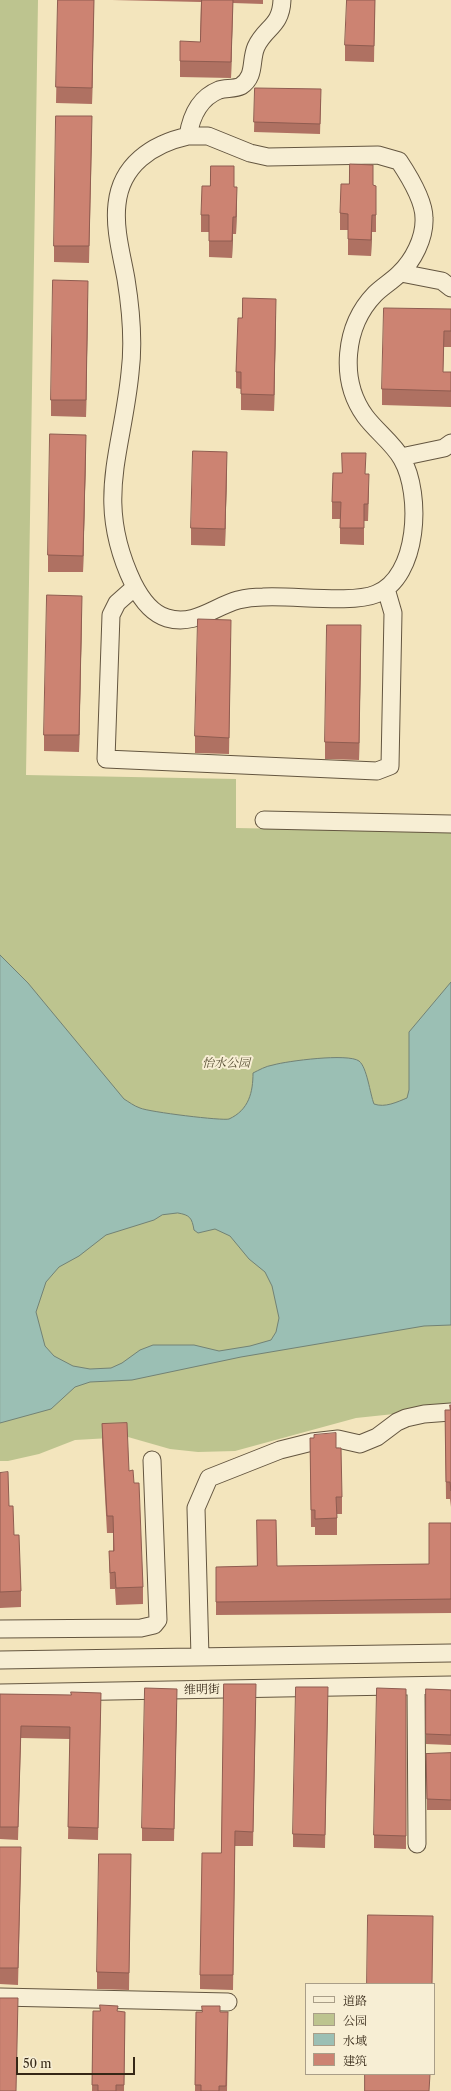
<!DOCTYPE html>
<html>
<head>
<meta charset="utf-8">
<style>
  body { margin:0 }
  #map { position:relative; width:451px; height:2091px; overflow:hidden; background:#f3e5bd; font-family:"Libre Caslon Text","Noto Serif SC",serif }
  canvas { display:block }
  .legend { position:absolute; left:305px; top:1983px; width:130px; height:92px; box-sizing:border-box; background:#f7eed4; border:1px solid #a99e88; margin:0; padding:5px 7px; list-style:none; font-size:12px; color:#352716 }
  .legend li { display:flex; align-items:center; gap:8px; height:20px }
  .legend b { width:20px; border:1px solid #a99e88 }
  .scale { position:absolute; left:16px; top:2057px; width:119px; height:18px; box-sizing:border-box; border:2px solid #352716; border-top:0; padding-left:5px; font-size:12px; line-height:14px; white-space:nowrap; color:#352716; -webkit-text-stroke:3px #f7eed4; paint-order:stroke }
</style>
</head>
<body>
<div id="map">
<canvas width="451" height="2091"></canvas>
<ul class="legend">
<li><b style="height:5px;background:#f7eed4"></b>道路</li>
<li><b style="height:11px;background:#bdc48f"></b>公园</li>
<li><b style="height:11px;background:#9bbfb4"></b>水域</li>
<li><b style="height:11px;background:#cc8372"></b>建筑</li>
</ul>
<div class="scale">50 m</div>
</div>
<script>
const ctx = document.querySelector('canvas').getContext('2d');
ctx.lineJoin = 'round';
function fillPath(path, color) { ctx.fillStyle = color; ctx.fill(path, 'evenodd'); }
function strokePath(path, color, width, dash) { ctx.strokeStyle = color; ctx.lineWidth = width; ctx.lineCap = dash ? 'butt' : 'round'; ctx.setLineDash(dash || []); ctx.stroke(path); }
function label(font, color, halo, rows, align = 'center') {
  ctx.font = font + ' "Libre Caslon Text","Noto Serif SC",serif'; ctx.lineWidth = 4; ctx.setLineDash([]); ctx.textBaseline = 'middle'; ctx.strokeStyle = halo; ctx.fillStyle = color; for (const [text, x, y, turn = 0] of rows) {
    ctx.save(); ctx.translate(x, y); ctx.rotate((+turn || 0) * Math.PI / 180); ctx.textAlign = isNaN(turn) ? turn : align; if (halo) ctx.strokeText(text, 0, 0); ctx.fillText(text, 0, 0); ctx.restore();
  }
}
fillPath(new Path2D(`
  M0 0H38L26 775 236 779V828L451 832V1408L356 1418 235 1451 198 1452 170 1449 128 1437 75 1440 39 1454 8 1461H0Z`), '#bdc48f');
const water = new Path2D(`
  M0 955 28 983 124 1099C129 1102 134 1106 140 1108 149 1112 223 1121 229 1119 249 1110 253 1092 253 1073 259 1070 266 1066 273 1065 287 1061 348 1053 359 1061 367 1067 370 1094 374 1104 385 1108 397 1102 407 1098L409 1090V1032L451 982V1325L424 1326 241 1357 132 1380 90 1382 75 1387 51 1409 0 1423ZM178 1213C190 1215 192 1218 194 1230L198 1233 215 1229 230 1236 249 1259 265 1272 272 1286 279 1318 276 1332 271 1340 250 1346 219 1351 194 1345H153L140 1350 122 1363 111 1368 90 1369 73 1366 54 1356 45 1346 36 1312 46 1282 59 1267 79 1256 106 1235 154 1220 162 1215Z`);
fillPath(water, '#9bbfb4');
strokePath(water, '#728275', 1);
const minor = new Path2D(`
  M188 136H208L250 153 268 157 378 155 399 161C409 176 424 201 424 218 425 238 413 261 399 274 392 281 382 287 375 294 344 326 339 380 365 416 376 431 393 443 402 459 422 494 419 577 376 594 352 604 292 595 263 597 255 597 246 598 238 600 213 607 195 626 167 618 150 613 140 597 133 583 94 501 122 454 130 373 134 342 131 310 126 279 122 256 114 229 117 204 121 165 152 144 188 136Z
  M188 136C191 117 199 98 219 90 226 88 235 89 241 86 256 76 250 61 256 47 265 27 281 27 282 0
  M401 273 442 281 451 288
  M401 457 444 448 451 443
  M135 587 117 603 111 615 106 759 377 771 390 766 393 613 386 589
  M264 820 451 824
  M0 1629 141 1628 154 1625 158 1620 152 1460
  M200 1657 196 1508 209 1478 280 1450 312 1442 338 1439 360 1444 377 1437 397 1422 406 1418 424 1414 451 1412
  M0 1660 451 1653
  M416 1686 417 1844
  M0 1693 451 1685
  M0 1997 228 2002`);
strokePath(minor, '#645640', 19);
strokePath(minor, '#f7eed4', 17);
fillPath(new Path2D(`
  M58 0H94L92 104 56 103Z
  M112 0H263V4L233 3 231 78 180 77V61L200 42 201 2Z
  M375 0 374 62 345 61V45Z
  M255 88 321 99 320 134 254 132Z
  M92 133 89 263 54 262V246Z
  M373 185 376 202V232H372L371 256 348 255V230H340V213Z
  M234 187 237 204 236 234H233L232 258 209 257V232H201V215Z
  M88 297 86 417 51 416V400Z
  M451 309V347H444L443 372H451V407L382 405V389Z
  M276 316 274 411 241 410V389L236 388V372L242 318Z
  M86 451 83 572H48V555Z
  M227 469 225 546 191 545V528Z
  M365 474 369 491 368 521H364V545L340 544V519H332V502Z
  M82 612 79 752 44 751V735Z
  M231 637 229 754 195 753V736Z
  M361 642 359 760 325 759V742Z
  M451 1405V1507L450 1499H446L445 1410H450Z
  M102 1424 129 1471 134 1483 143 1587V1604L116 1605 115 1589H110L109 1551H113V1533H107L102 1441Z
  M310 1438 336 1448 342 1497V1514H337V1535H315V1527H311Z
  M0 1473 9 1506 14 1535 21 1591V1607L0 1608Z
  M451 1523V1613L216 1615V1567L429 1564Z
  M406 1689V1849L374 1848V1835Z
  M426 1689 451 1690V1745L426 1744Z
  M101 1693 98 1840 68 1839 70 1739 21 1738 18 1840 0 1839V1694L71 1695Z
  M256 1699 253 1846H235L233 1990 200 1989V1975L221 1853Z
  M328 1700 325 1848 293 1847V1834Z
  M177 1702 174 1841H142V1828Z
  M451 1753V1810H427L426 1754Z
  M0 1847 21 1864 18 1985 0 1984Z
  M131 1854 129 1990 97 1989V1972Z
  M93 2011 125 2012 124 2091H92Z
  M196 2012H220L228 2029 227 2091H195Z`), '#af7162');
fillPath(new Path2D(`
  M94 0 92 104V88Z
  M233 0 231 78V62Z
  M237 187V204L236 234V217Z
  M372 215V232L371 256V240Z
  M233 217V234L232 258V241Z
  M88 281V297L86 417V400Z
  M276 299V316L274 411V395Z
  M86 435V451L83 572V556Z
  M227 452V469L225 546V529Z
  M82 596V612L79 752V735Z
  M361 625V642L359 760V743Z`), '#8f5c50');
const building = new Path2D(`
  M58 0H94L92 88 56 87Z
  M202 0H233L231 62 180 61V41L200 42Z
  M347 0H375L374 46 345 45Z
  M255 88 321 89 320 124 254 122Z
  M56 116H92L89 246H54Z
  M350 164 373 165V185L376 186V215H372L371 240 348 239V214L340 213 341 184H349Z
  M211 166H234V187H237L236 217H233L232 241H209V215H201L202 186H210Z
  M53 280 88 281 86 400H51Z
  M243 298 276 299 274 395 241 394V372H236L238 318H242Z
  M384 308 451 309V331H444L443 372H451V391L382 389Z
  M50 434 86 435 83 556 48 555Z
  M193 451 227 452 225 529 191 528Z
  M342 453H366L365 474H369L368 504H364V528H340L341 502H332L333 473H342Z
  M47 595 82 596 79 735H44Z
  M198 619 231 620 229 738 195 736Z
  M327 625H361L359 743 325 742Z
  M450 1405H451V1491L450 1482H446L445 1410H450Z
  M127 1423 129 1471 133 1470 134 1483H139L143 1587 116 1588 115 1572 110 1573 109 1551H114L113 1516H107L102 1424Z
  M336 1433V1448H341L342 1497H336L337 1518 315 1519V1510H311L310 1438H314V1435Z
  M8 1472 9 1506H13L14 1535H19L21 1591 0 1592V1473Z
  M257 1520H276L277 1566 429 1564V1523H451V1599L216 1602V1567L257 1566Z
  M224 1684H256L253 1832 235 1831 233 1975H200L202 1853H221Z
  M296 1687H328L325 1835 293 1834Z
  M145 1688 177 1689 174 1829 142 1828Z
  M377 1688 406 1689V1836L374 1835Z
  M426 1689 451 1690V1735L426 1734Z
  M71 1692 101 1693 98 1828 68 1827 70 1727 21 1726 18 1827H0V1694L71 1695Z
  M451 1753V1800L427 1799 426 1754Z
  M0 1847H21L18 1968H0Z
  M99 1854H131L129 1973 97 1972Z
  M368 1915 433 1916 432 1984H367Z
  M0 1998H18L16 2091H0Z
  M100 2005 118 2006 117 2011 125 2012 124 2085H116V2091H98V2085H92L93 2011H100Z
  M202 2006H220V2012H228L226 2086H219V2091H201V2085H195L196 2012H202Z
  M365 2074H430L429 2091H365Z`);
fillPath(building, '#cc8372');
strokePath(building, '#8f5c50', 1);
label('italic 12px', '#574e34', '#f7eed4', [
  ["怡水公园",226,1064]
]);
label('12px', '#352716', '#f7eed4', [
  ["维明街",202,1690,-1]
]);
</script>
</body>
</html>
